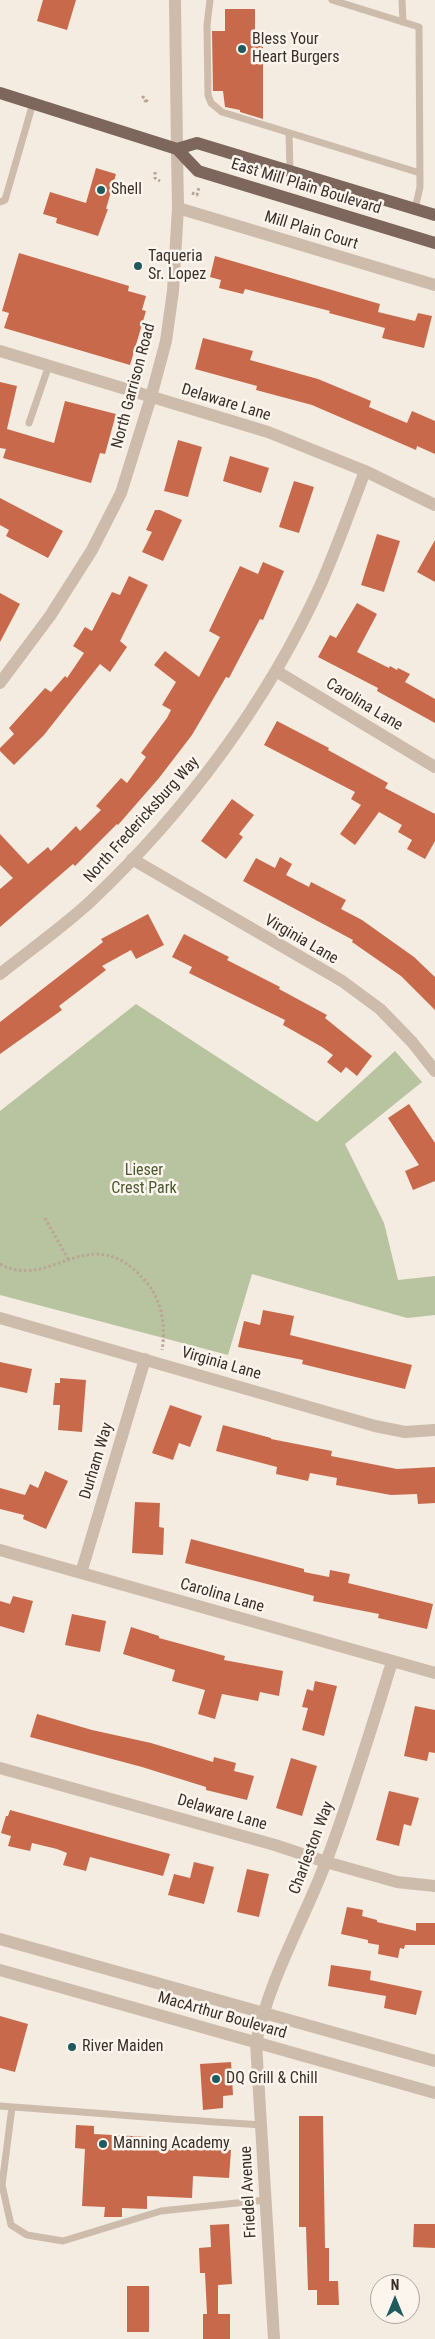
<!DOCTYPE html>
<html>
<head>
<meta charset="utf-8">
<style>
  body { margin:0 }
  #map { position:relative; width:435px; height:2339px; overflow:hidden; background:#f4ebe1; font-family:"Roboto Condensed",sans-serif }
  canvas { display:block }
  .north { position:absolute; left:370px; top:2274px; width:50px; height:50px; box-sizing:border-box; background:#fbf5ee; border:1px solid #aea6a0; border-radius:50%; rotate:0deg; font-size:14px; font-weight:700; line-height:20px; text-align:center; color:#3b302b }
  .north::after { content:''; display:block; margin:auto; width:18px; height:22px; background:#1f5a5e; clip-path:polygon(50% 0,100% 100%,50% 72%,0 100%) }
</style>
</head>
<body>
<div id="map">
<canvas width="435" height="2339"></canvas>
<div class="north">N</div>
</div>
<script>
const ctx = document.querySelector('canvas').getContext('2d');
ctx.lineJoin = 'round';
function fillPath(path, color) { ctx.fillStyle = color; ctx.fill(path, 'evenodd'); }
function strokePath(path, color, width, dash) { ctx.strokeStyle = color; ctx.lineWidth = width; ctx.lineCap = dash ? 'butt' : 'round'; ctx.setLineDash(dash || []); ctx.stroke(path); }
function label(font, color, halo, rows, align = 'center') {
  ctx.font = font + ' "Roboto Condensed",sans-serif'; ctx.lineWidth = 5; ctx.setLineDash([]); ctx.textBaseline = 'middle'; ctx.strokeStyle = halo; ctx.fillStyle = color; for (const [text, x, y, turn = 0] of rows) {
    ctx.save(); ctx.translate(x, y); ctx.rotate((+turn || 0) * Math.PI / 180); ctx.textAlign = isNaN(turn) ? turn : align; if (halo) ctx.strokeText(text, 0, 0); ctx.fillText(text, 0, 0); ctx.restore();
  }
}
fillPath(new Path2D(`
  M136 1004 317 1122 395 1051 422 1082 345 1144 384 1223 398 1280 435 1276V1315L407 1318 252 1274 228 1355 0 1295V1111Z`), '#b8c4a0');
fillPath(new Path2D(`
  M43 0H76L67 30 37 21Z
  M225 9H255V36H263V119L240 112V110L225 107 223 91H213L212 31H225Z
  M96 168 116 174 106 209H108L98 236 56 223 57 218 43 214 50 192 86 203Z
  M19 253 129 286 128 291 146 296 142 310 146 311 130 365 4 328 9 313 2 311Z
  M215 256 380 304 378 312 415 321 418 313 432 316 424 348 382 338 385 328 329 313 330 311 245 289 243 294 219 288 221 280 210 277Z
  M203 338 253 351 250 360 318 379 371 401 369 407 407 423 412 411 435 421V454L417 446 416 450 312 405 256 390 257 386 195 369Z
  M0 382 17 386 7 429 54 443 65 401 116 414 105 454 100 453 91 483 3 458 6 449 0 448Z
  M178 440 202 447 188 497 164 491Z
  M230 456 269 468 261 493 223 481Z
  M294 481 314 487 299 533 279 527Z
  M0 498 63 531 48 558 6 536 9 530 0 525Z
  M155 510H160L182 520 163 561 142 552 152 532 146 530Z
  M377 534 400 541 384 592 361 585Z
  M435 540V582L417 572Z
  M263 562 284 571 263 620 260 619 229 678 226 677 192 735 159 778 118 825 117 824 75 866 73 864 0 927V889L13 878 0 865V834L28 864 48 847 51 851 76 826 80 831 101 810 96 806 121 778 127 783 146 757 141 753 167 718 171 710 162 705 176 682 154 665 165 651 199 677 220 637 209 631 240 566 258 574Z
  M129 576 148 585 120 641 127 647 110 672 100 664 44 735 14 765 0 751V748L14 734 9 728 45 688 51 692 65 676 67 678 84 653 73 646 85 627 92 631 112 592 120 595Z
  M0 593 20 604 0 642Z
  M357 603 377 614 357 652 389 668 390 666 397 670 398 668 410 674 405 682 435 699V723L377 691 378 688 318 657 330 635 336 638Z
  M277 721 329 748 328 750 388 783 385 788 435 814V841L425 859 407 849 412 840 398 832 402 825 379 812 355 845 340 834 361 805 351 799 355 792 264 745Z
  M232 799 254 815 239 834 243 837 226 859 201 841Z
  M280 857 292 864 286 875 309 887 311 882 346 900 341 909 362 920 414 957 435 977V1010L401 976 352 942 353 940 243 881 256 858 275 868Z
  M148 914 164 945 136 959 131 950 102 966 106 970 59 1006 62 1010 0 1054V1022L103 942 101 939Z
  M184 934 229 957 227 960 280 987 279 989 327 1015 325 1018 372 1056 357 1076 346 1067 341 1073 327 1062 333 1055 322 1047 283 1025 285 1020 189 973 192 967 172 957Z
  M409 1104 435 1143V1181L413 1190 405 1171 419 1165 388 1118Z
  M263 1310 294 1316 290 1335 412 1365 405 1389 302 1364 303 1360 238 1347 244 1321 260 1325Z
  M0 1362 32 1369 27 1393 0 1387Z
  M60 1378 86 1380 82 1432 58 1430 60 1405H53L55 1383H60Z
  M170 1405 202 1416 190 1447 179 1443 173 1460 152 1453Z
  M223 1425 271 1438V1439L332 1451 331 1456 397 1469 435 1467V1503L418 1504 417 1494 391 1495 336 1485 337 1478 310 1473 308 1481 276 1474 277 1467 216 1451Z
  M45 1471 68 1481 46 1529 23 1519 24 1515 0 1509V1488L25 1495 30 1484 38 1488Z
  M135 1502 160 1503 159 1527 164 1528 163 1555 132 1553Z
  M191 1539 304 1569V1572L329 1577 330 1570 350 1574 348 1583 433 1604 427 1629 378 1618 379 1614 313 1601 314 1596 185 1563Z
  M13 1596 33 1601 24 1633 0 1626V1601L10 1604Z
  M72 1614 106 1621 100 1652 65 1645Z
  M131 1627 159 1636V1638L225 1656 224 1660 283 1671 279 1696 260 1692 258 1701 222 1694 215 1719 198 1714 205 1690 172 1681 175 1670 123 1654Z
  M315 1681 337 1686 324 1736 302 1730 308 1708 302 1707 307 1689 313 1691Z
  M415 1706 435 1710V1753L429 1752 427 1761 404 1756Z
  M37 1714 92 1730 151 1743 213 1762 214 1757 236 1763 234 1771 254 1776 247 1800 206 1790V1787L142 1767 30 1737Z
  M291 1758 317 1766 302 1816 276 1808Z
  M389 1791 419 1798 411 1826 404 1824 399 1846 376 1840Z
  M10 1810 170 1854 163 1876 90 1857 86 1871 63 1865 67 1853 57 1849 32 1843 30 1851 8 1846 11 1836 1 1833 6 1816H8Z
  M194 1862 214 1867 204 1904 168 1895 174 1874 190 1878Z
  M247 1869 269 1874 259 1917 237 1912Z
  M347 1907 363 1910 362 1916 377 1920V1922L416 1931V1923H435V1945H405L404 1949 400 1948 398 1958 378 1954 379 1945 368 1943V1940L341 1934Z
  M331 1965 371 1971 370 1980 422 1991 416 2015 384 2008 386 1996 328 1986Z
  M0 2016 28 2024 15 2072 0 2068Z
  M231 2062 233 2095 223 2096V2108L203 2110 200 2064Z
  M299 2116H323L325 2248H329V2281H338L339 2305H317V2290H308L306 2227H299Z
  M76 2125 94 2126V2134L150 2137V2145L231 2150 229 2178 193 2176 192 2198 147 2196V2209L122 2208V2217H104L105 2207 82 2206 85 2149 75 2148Z
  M229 2224 232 2284 218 2285V2314H230V2339H203V2314H207L205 2273H200L199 2248 211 2247 210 2225Z
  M414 2224H435V2248L413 2247Z
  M127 2286H149V2332H127Z`), '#c8694b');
strokePath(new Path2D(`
  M146 102 143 97 148 102
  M155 172V178L160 181
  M192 193 197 195 199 187
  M45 1218 68 1259
  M0 1264C53 1293 90 1214 148 1284 162 1302 166 1328 162 1350`), '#b9a596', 3, [2.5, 2.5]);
strokePath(new Path2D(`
  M210 0 207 25 208 95 211 103 222 112 420 173
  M332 0 419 27 420 187 415 209
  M402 0 403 22
  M289 133 290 171
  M0 202 5 200 33 103
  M29 423 49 365
  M0 2106C87 2112 174 2120 261 2125
  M12 2107 2 2185 11 2225 27 2235 63 2241 161 2211 265 2200`), '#cdbbac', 7);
strokePath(new Path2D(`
  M175 0 177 149
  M178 208 435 285
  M0 351 268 432 365 471 435 505
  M276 671 435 767
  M132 859 342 981 380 1009 412 1042 435 1071
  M0 974C30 950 63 927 91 901 186 811 267 703 321 584 337 547 351 509 365 471
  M0 1318 375 1426 405 1432 435 1430
  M0 1550 435 1673
  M81 1573 145 1359
  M0 1768 275 1845 326 1862 397 1882 435 1886
  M274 2339 256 2043C269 1979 303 1922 326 1862 351 1796 371 1729 392 1662`), '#cdbbac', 12);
strokePath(new Path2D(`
  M0 683 50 616 92 550 121 493 151 397 166 341 173 291 178 208 177 149
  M0 1939 435 2061
  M0 1970 435 2093`), '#cdbbac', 12);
strokePath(new Path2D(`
  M0 93 177 149 198 171 435 243
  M177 149 197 143 435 215`), '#7d675c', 12);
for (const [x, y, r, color] of [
  [242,49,5,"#1f5a5e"],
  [101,190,5,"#1f5a5e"],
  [138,266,5,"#1f5a5e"],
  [72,2047,5,"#1f5a5e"],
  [216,2079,5,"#1f5a5e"],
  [103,2144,5,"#1f5a5e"]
]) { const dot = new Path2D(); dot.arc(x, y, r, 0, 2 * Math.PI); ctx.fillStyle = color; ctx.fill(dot); strokePath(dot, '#fbf5ee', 2); }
label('16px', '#3b302b', '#fbf5ee', [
  ["Bless Your",252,40],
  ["Heart Burgers",252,58],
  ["Shell",111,190],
  ["Taqueria",148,257],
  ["Sr. Lopez",148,275],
  ["River Maiden",82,2047],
  ["DQ Grill & Chill",226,2079],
  ["Manning Academy",113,2144]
], 'left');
label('16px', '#3b302b', '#fbf5ee', [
  ["East Mill Plain Boulevard",306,187,17],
  ["Mill Plain Court",311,231,17],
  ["North Garrison Road",134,386,-75],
  ["Delaware Lane",226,403,17],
  ["Carolina Lane",364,705,31],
  ["North Fredericksburg Way",142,820,-48],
  ["Virginia Lane",301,940,30],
  ["Virginia Lane",221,1364,16],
  ["Durham Way",97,1461,-73],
  ["Carolina Lane",222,1596,16],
  ["Delaware Lane",222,1813,16],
  ["Charleston Way",312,1848,-69],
  ["MacArthur Boulevard",222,2016,16],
  ["Friedel Avenue",249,2192,-93]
]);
label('16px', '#4a5a2e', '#fbf5ee', [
  ["Lieser",144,1171],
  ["Crest Park",144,1189]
]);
</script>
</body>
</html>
